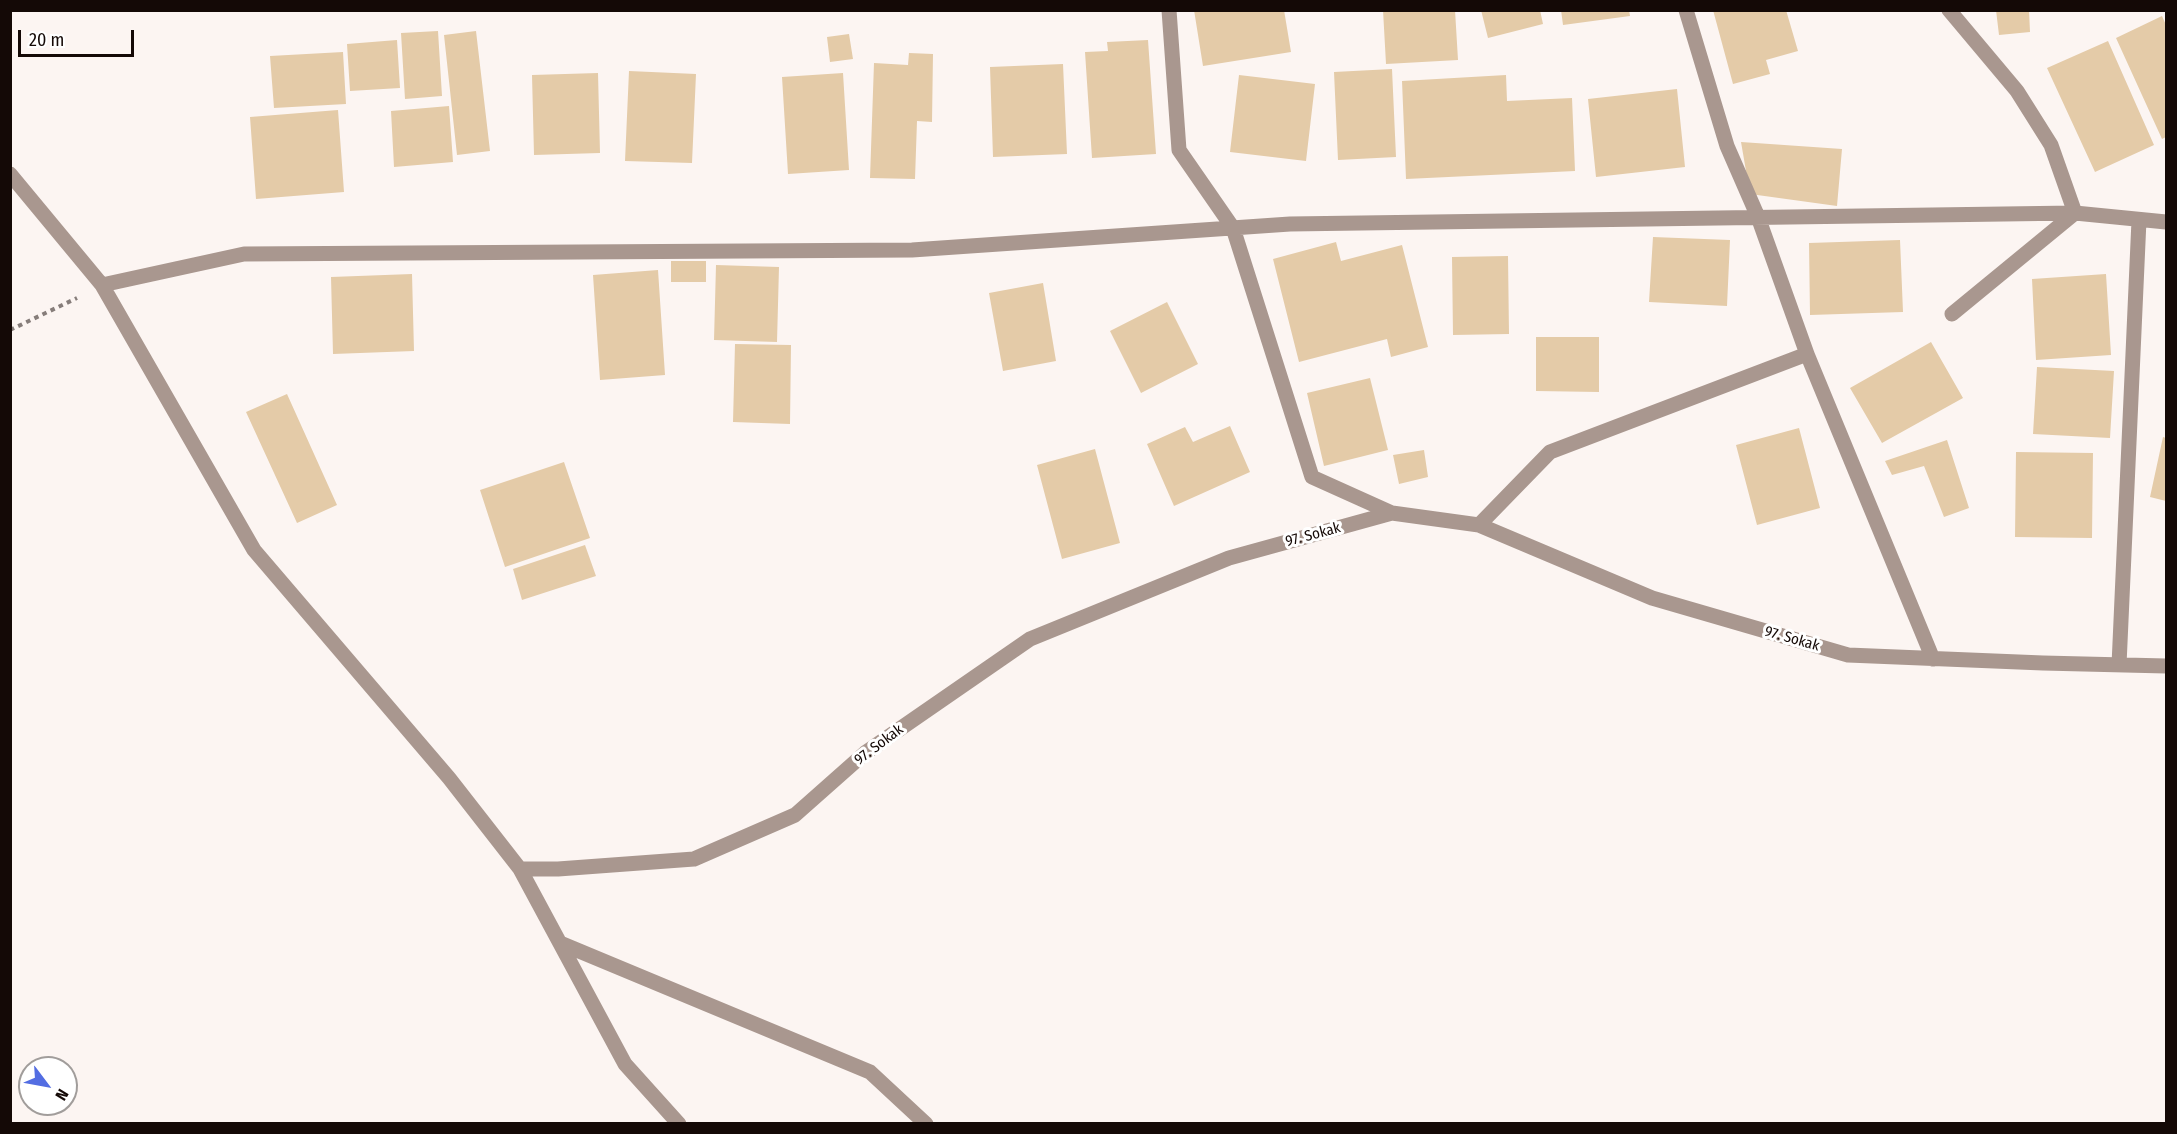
<!DOCTYPE html>
<html>
<head>
<meta charset="utf-8">
<style>
  body { margin:0 }
  #map { position:relative; width:2177px; height:1134px; overflow:hidden; background:#fcf5f2; font-family:"Fira Sans Condensed",sans-serif }
  canvas { display:block }
  .frame { position:absolute; inset:0; border:12px solid #140906; pointer-events:none }
  .north { position:absolute; left:18px; top:1056px; width:60px; height:60px; box-sizing:border-box; background:#fff; border:2px solid #a19d9b; border-radius:50%; rotate:122deg; font-size:16px; font-weight:700; line-height:24px; text-align:center; color:#140906 }
  .north::after { content:''; display:block; margin:auto; width:21px; height:27px; background:#536de2; clip-path:polygon(50% 0,100% 100%,50% 72%,0 100%) }
  .scale { position:absolute; left:18px; top:30px; width:116px; height:27px; box-sizing:border-box; border:3px solid #140906; border-top:0; padding-left:8px; font-size:18px; line-height:21px; white-space:nowrap; color:#140906; -webkit-text-stroke:4px #fff; paint-order:stroke }
</style>
</head>
<body>
<div id="map">
<canvas width="2177" height="1134"></canvas>
<div class="frame"></div>
<div class="north">N</div>
<div class="scale">20 m</div>
</div>
<script>
const ctx = document.querySelector('canvas').getContext('2d');
ctx.lineJoin = 'round';
function fillPath(path, color) { ctx.fillStyle = color; ctx.fill(path, 'evenodd'); }
function strokePath(path, color, width, dash) { ctx.strokeStyle = color; ctx.lineWidth = width; ctx.lineCap = dash ? 'butt' : 'round'; ctx.setLineDash(dash || []); ctx.stroke(path); }
function label(font, color, halo, rows, align = 'center') {
  ctx.font = font + ' "Fira Sans Condensed",sans-serif'; ctx.lineWidth = 6; ctx.setLineDash([]); ctx.textBaseline = 'middle'; ctx.strokeStyle = halo; ctx.fillStyle = color; for (const [text, x, y, turn = 0] of rows) {
    ctx.save(); ctx.translate(x, y); ctx.rotate((+turn || 0) * Math.PI / 180); ctx.textAlign = isNaN(turn) ? turn : align; if (halo) ctx.strokeText(text, 0, 0); ctx.fillText(text, 0, 0); ctx.restore();
  }
}
fillPath(new Path2D(`
  M1194 10H1284L1291 52 1203 66Z
  M1383 10H1455L1458 60 1386 64Z
  M1481 10H1540L1543 24 1488 38Z
  M1561 10H1629L1630 16 1563 25Z
  M1713 10H1786L1798 51 1766 60 1770 74 1733 84Z
  M1996 10H2029L2030 32 1999 35Z
  M2162 16 2166 25V137L2162 139 2116 38Z
  M438 31 442 96 405 99 401 33Z
  M476 31 490 151 457 155 444 35Z
  M849 34 853 59 830 62 827 37Z
  M397 40 400 88 350 91 347 44Z
  M1148 40 1156 154 1092 158 1085 52 1108 51 1107 42Z
  M2108 41 2154 145 2095 172 2047 68Z
  M343 52 346 104 274 108 270 56Z
  M909 53 933 54 932 122 917 121 915 179 870 178 874 63 908 65Z
  M1063 64 1067 154 993 157 990 67Z
  M1392 69 1396 157 1338 160 1334 72Z
  M629 71 696 74 692 163 625 161Z
  M598 73 600 153 534 155 532 75Z
  M843 73 849 170 788 174 782 77Z
  M1239 75 1315 84 1306 161 1230 152Z
  M1506 75 1507 101 1572 98 1575 171 1406 179 1402 81Z
  M1677 89 1685 167 1596 177 1588 99Z
  M449 106 453 162 394 167 391 111Z
  M338 110 344 192 256 199 250 117Z
  M1741 142 1842 149 1837 206 1750 194Z
  M1653 237 1730 240 1727 306 1649 302Z
  M1900 240 1903 312 1810 315 1809 243Z
  M1336 242 1341 261 1402 245 1428 347 1391 357 1387 339 1299 362 1273 259Z
  M1508 256 1509 334 1453 335 1452 257Z
  M671 261H706V282H671Z
  M716 265 779 267 777 342 714 340Z
  M658 270 665 375 600 380 593 275Z
  M412 274 414 351 333 354 331 277Z
  M2106 274 2111 355 2036 360 2032 279Z
  M1043 283 1056 361 1003 371 989 293Z
  M1167 302 1198 364 1141 393 1110 331Z
  M1536 337H1599V392L1536 391Z
  M1931 342 1963 398 1882 443 1850 388Z
  M735 344 791 345 790 424 733 422Z
  M2037 367 2114 371 2110 438 2033 434Z
  M1370 378 1388 450 1324 466 1307 393Z
  M287 394 337 505 297 523 246 412Z
  M1230 426 1250 472 1174 506 1147 444 1185 427 1193 442Z
  M1799 428 1820 508 1757 525 1736 445Z
  M2163 437 2166 438V501L2150 497Z
  M1947 440 1969 508 1944 517 1924 466 1892 475 1885 461Z
  M1095 449 1120 543 1062 559 1037 465Z
  M1424 450 1428 477 1399 484 1393 455Z
  M2016 452 2093 453 2092 538 2015 537Z
  M564 462 590 538 505 567 480 490Z
  M585 545 596 576 522 600 513 569Z`), '#e4cba8');
strokePath(new Path2D(`
  M10 330 77 298`), '#867d7a', 4, [4.5, 4.5]);
strokePath(new Path2D(`
  M1169 10 1179 150 1233 228 1312 477 1392 513
  M1686 10 1727 146 1758 217 1807 354 1933 659
  M1949 10 2017 91 2051 145 2075 213 1952 314
  M10 174 102 285 254 550 449 778 520 869 625 1064 679 1124
  M102 285 244 254 912 250 1290 224 2075 213 2166 222
  M1479 525 1550 452 1807 354
  M2119 665 2139 220
  M520 869H558L694 859 795 815 865 753 1030 639 1229 558 1392 513 1479 525 1652 598 1848 655 2043 663 2166 666
  M560 943 870 1072 926 1124`), '#a9978f', 15);
label('15px', '#140906', '#fff', [
  ["97. Sokak",1313,535,-15],
  ["97. Sokak",1792,639,16],
  ["97. Sokak",879,745,-37]
]);
</script>
</body>
</html>
